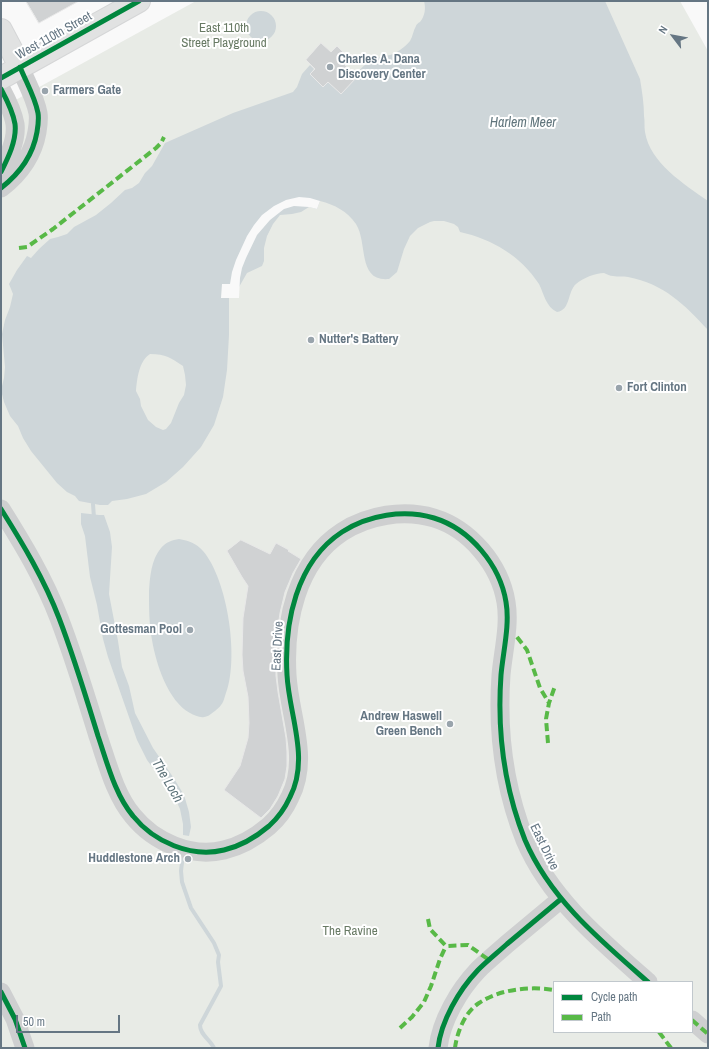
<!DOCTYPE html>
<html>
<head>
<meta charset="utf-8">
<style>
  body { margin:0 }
  #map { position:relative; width:709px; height:1049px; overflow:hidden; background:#f9f9f9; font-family:"Archivo Narrow",sans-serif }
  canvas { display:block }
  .frame { position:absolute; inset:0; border:2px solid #657683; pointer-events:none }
  .legend { position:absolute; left:553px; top:981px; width:140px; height:52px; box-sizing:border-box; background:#fff; border:1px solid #c1c8cd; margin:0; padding:5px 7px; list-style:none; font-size:12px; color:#657683 }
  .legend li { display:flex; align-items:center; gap:8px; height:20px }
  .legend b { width:20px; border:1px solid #c1c8cd }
  .north { position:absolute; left:653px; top:16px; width:40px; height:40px; -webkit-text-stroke:3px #fff; paint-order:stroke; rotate:302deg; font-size:11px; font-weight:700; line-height:16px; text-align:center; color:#657683 }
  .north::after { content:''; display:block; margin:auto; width:14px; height:18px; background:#657683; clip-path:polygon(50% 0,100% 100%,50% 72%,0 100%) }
  .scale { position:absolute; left:16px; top:1015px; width:104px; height:18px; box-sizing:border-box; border:2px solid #657683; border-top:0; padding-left:5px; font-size:12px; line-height:14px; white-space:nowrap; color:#657683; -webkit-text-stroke:3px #fff; paint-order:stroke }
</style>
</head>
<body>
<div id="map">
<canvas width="709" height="1049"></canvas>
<div class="frame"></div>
<ul class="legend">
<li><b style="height:5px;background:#00873e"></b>Cycle path</li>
<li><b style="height:5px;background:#58b947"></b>Path</li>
</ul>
<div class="north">N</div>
<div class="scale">50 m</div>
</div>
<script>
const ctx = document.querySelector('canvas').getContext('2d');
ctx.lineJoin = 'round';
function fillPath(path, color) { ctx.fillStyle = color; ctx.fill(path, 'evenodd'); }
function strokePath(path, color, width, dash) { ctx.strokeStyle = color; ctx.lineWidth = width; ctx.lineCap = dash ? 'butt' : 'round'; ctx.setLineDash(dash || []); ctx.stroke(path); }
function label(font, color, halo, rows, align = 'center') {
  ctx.font = font + ' "Archivo Narrow",sans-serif'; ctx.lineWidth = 4; ctx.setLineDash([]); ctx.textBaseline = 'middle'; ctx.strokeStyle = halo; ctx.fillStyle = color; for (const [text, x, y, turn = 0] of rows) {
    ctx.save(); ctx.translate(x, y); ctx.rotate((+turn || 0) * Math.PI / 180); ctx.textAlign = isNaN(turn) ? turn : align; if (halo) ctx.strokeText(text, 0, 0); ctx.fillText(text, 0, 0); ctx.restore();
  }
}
fillPath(new Path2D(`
  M196 1H680L708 51V1048H1V108ZM554 982H692V1032H554Z`), '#e8ebe6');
fillPath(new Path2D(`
  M424 1H605L640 79C642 91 644 104 644 116 645 121 644 127 645 132 650 163 684 184 708 201V330C684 304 664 284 628 277 623 276 618 277 613 276 610 276 607 274 604 273 595 273 583 278 576 284 567 292 571 310 557 312 546 307 544 294 539 284 521 256 492 239 460 232L458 227 454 224 444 221H434L430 222 418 228 410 236 404 249 397 272 389 279C357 282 368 243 356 224 347 211 335 205 320 201L317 209 309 207 301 212 292 214 280 215 273 224 267 236 264 248V261L262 266 247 273 239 287V298H229V335L227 370 223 397 214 425 201 447 183 467 166 482 146 494 127 499 112 501 108 505H100L79 501 75 496 67 492 57 483 31 451 23 438 18 426 10 416 4 402 1 390 4 378 5 367 2 334 5 320 10 307 13 294 9 284 17 270 27 256 31 258 39 249 50 239 58 237 67 234 74 227 96 215 111 203 125 190 132 188 139 183 145 173 152 166 165 143 233 113 293 92 297 87 302 74 310 65 314 69 310 74 323 87 328 82 341 94 357 77 356 76C361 66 370 60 380 57 383 56 387 56 390 55 397 53 405 47 410 41 413 36 413 31 416 26 416 25 419 22 420 22 425 16 426 8 424 1ZM150 354C166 354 171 358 183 366L185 375 186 385 184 395 179 403 171 423 166 429 163 430 156 427 148 420 141 406 140 399 136 391C137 379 139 361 150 354Z
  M246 26a15 15 0 1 1 30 0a15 15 0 1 1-30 0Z
  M81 513 99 515H104L110 532 112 547 109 594 118 641 122 667 129 686 135 713 153 748 173 777 184 795 189 812 191 827 189 836 183 835V824L180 809 174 796 147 760 137 740 108 657 103 639 97 605 90 577 85 536 81 524Z
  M179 539C189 541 196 543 203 551 228 580 240 661 225 696 224 699 223 703 221 705 220 707 217 709 215 711 212 713 208 717 204 717 200 718 194 715 190 713 168 701 156 664 152 640 149 624 149 607 149 591 150 577 151 560 161 548 166 542 172 540 179 539Z`), '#ced6d9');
fillPath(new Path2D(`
  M299 197 310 198 320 201 317 209 309 207 294 206 284 209 270 220 257 235 246 258 242 268 240 278 239 298H221L222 284H230L232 272 236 260 247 236 254 225 262 215 274 206 286 200Z`), '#f9f9f9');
strokePath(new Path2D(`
  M93 504 94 518
  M183 854 181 871 182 882 191 908 214 943 219 955 218 962 221 986 200 1025C200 1035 210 1039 214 1048`), '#ced6d9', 4);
const building = new Path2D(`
  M26 1H79L39 23Z
  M321 43 331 52 337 46 350 59 345 65 357 77 341 94 328 82 323 87 310 74 315 69 306 60Z
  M241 540 270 554 276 543 289 550 288 551 301 559 293 573 285 592 280 613 277 634 276 655V676L278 692 286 738 287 752V766L285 779 278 796 270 809 261 818 224 790 240 766 248 738 249 723 248 697 243 671 242 655 243 618 248 586 242 577 227 551Z`);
fillPath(building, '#d0d2d3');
strokePath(building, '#e8e8e8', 1);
const major = new Path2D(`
  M1 30 11 49 20 67
  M1 78 139 1`);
strokePath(major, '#d5d6d7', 24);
strokePath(new Path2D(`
  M1 89C7 100 13 112 15 124 17 140 8 158 1 172
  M1 188C19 174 33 155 37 132 38 126 39 119 38 113 35 97 26 82 20 67
  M1 509C23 544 44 579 59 618 74 657 86 697 98 736 107 762 115 795 133 816 154 842 191 858 224 850 241 846 256 837 269 826 278 818 285 808 290 797 310 758 289 715 287 675 284 623 296 562 342 532 368 515 404 509 434 518 470 529 500 565 506 602 510 625 503 652 501 675 497 731 504 787 525 840 550 899 601 941 648 982
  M1 992 15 1019 25 1048
  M692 1020 708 1034
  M438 1048C441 1021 459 990 478 970 487 961 497 953 507 944 525 929 543 914 561 899`), '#cecfd0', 19);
strokePath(major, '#e1e2e2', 22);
strokePath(new Path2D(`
  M19 248 27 247 53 229 156 148 161 143 164 137
  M517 637 527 650 540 688 549 703
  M548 743 546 719 549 703 555 686
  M428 919 430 929 446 946 468 945 489 960
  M692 1020 708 1034
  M400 1028 412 1017 424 1002 431 986 440 959 446 946
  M659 1032 671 1048
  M455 1048C457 1032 465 1012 479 1003 500 989 530 986 554 990`), '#58b947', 4, [8, 4]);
strokePath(new Path2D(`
  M1 78 139 1
  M1 89C7 100 13 112 15 124 17 140 8 158 1 172
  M1 188C19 174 33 155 37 132 38 126 39 119 38 113 35 97 26 82 20 67
  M1 509C23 544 44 579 59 618 74 657 86 697 98 736 107 762 115 795 133 816 154 842 191 858 224 850 241 846 256 837 269 826 278 818 285 808 290 797 310 758 289 715 287 675 284 623 296 562 342 532 368 515 404 509 434 518 470 529 500 565 506 602 510 625 503 652 501 675 497 731 504 787 525 840 550 899 601 941 648 982
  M1 992 15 1019 25 1048
  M438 1048C441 1021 459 990 478 970 487 961 497 953 507 944 525 929 543 914 561 899`), '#00873e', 5);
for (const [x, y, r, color] of [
  [330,67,4,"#99a4ac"],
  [45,91,4,"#99a4ac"],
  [311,340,4,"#99a4ac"],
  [619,388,4,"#99a4ac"],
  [190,630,4,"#99a4ac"],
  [450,724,4,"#99a4ac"],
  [188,859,4,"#99a4ac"]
]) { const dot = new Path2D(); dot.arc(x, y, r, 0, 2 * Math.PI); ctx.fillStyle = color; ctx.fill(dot); strokePath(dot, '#fff', 1.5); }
label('13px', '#687a64', '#fff', [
  ["East 110th",224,29],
  ["Street Playground",224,44],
  ["The Ravine",350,932]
]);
label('13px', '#657683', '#fff', [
  ["West 110th Street",54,36,-29],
  ["East Drive",278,646,-87],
  ["East Drive",544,847,64]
]);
label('bold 13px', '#657683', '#fff', [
  ["Charles A. Dana",338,60],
  ["Discovery Center",338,75],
  ["Farmers Gate",53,91],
  ["Nutter's Battery",319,340],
  ["Fort Clinton",627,388],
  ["Gottesman Pool",182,630,"right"],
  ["Andrew Haswell",442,717,"right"],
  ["Green Bench",442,732,"right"],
  ["Huddlestone Arch",180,859,"right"]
], 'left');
label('italic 14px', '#60757c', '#fff', [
  ["Harlem Meer",523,123],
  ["The Loch",167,781,60]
]);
</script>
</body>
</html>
